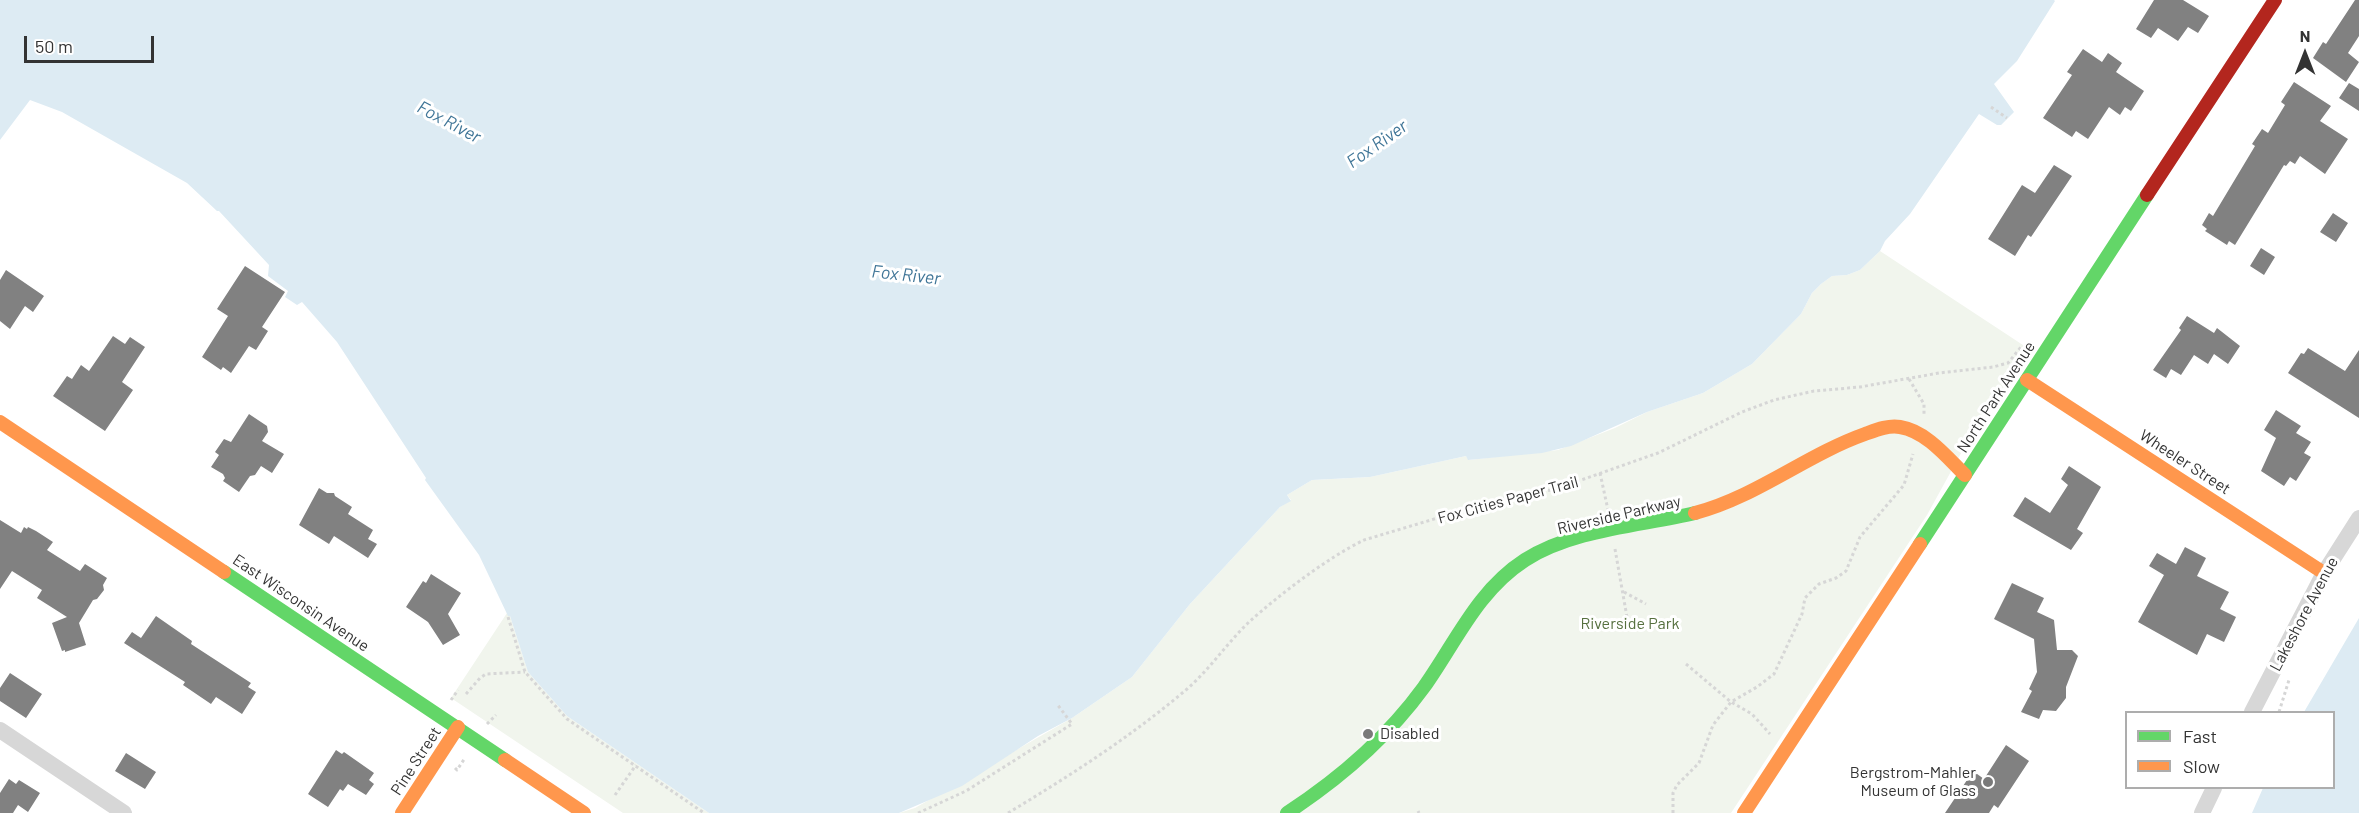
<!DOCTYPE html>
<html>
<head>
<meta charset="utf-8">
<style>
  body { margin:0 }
  #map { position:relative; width:2359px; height:813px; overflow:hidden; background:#fff; font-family:Barlow,sans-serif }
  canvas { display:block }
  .legend { position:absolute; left:2125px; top:711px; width:210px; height:78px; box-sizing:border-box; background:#fff; border:2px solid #adadad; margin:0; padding:8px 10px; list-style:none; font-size:18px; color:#333 }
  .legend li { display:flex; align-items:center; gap:12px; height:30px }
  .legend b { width:30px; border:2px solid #adadad }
  .north { position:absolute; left:2275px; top:24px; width:60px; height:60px; -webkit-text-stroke:4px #fff; paint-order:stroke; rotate:0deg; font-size:16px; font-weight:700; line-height:24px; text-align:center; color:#333 }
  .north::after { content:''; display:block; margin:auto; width:21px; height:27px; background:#333; clip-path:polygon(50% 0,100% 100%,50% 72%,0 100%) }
  .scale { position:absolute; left:24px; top:36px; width:130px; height:27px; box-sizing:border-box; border:3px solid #333; border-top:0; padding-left:8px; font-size:18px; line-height:21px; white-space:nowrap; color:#333; -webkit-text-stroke:4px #fff; paint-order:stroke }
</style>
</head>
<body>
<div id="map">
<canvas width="2359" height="813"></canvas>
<ul class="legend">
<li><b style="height:8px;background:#63d668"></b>Fast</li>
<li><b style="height:8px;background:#ff974d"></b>Slow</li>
</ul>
<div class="north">N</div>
<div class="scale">50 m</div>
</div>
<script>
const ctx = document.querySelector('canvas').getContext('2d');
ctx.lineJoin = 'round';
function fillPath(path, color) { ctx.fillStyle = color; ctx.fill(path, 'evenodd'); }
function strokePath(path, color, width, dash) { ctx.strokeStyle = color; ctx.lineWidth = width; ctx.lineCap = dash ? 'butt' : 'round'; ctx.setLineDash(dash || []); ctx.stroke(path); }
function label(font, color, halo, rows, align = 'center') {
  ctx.font = font + ' Barlow,sans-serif'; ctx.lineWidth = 6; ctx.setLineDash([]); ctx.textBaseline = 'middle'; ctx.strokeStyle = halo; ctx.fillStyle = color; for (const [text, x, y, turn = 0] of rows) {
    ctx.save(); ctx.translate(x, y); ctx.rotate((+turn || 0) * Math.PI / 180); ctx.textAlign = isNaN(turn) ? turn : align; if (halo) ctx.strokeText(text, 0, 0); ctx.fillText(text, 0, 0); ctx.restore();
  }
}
fillPath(new Path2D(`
  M1880 251 2029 349 1965 446 1927 515 1731 813H899L915 808 1072 718 1132 677 1190 604 1280 507 1291 500 1287 495 1312 480 1370 477 1466 456 1469 460 1558 450 1615 428 1647 412 1703 393 1752 364 1801 314 1812 293 1821 284 1832 276 1847 275 1860 270Z
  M507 613 510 616 528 672 567 716 709 813H623L451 698Z`), '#f1f5ed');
fillPath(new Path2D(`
  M0 0H2054L2055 1 2017 61 1994 84 2014 112 2001 125H1997L1979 114 1910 214 1885 241 1880 251 1860 270 1847 275 1832 276 1821 284 1812 293 1801 314 1752 364 1703 393 1647 412 1571 446 1542 453 1468 460 1466 456 1370 477 1312 480 1287 495 1291 501 1280 507 1190 604 1132 677 1072 718 1038 736 962 786 899 813H709L567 716 528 672 510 616H508L479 555 425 480 426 478 337 342 302 302 297 305 285 297 288 291 268 276 269 265 219 211H217L187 183 62 112 30 100 0 140Z
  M2359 618V813H2252L2263 788H2334V712H2304Z`), '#ddebf3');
fillPath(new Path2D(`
  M2154 0H2183L2209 16 2198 33 2188 27 2178 41 2158 28 2151 38 2136 29Z
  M2355 0H2359V36L2348 53 2359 62 2346 82 2313 58 2323 42 2326 44Z
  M2083 49 2102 62 2108 53 2122 63 2116 72 2144 91 2131 111 2125 107 2120 115 2109 107 2088 139 2076 131 2072 137 2043 118 2072 75 2067 72Z
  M2294 82 2331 106 2320 121 2348 139 2325 174 2300 156 2295 164 2290 161 2286 166 2284 165 2235 245 2229 241 2227 245 2205 231 2207 229 2202 225 2209 213 2213 216 2255 146 2252 144 2262 129 2268 133 2285 105 2281 102Z
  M2349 83 2359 89V111L2339 98Z
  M2054 165 2072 176 2031 237 2028 235 2015 256 1988 239 2022 185 2035 193Z
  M2333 213 2348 223 2336 242 2320 232Z
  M2261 248 2275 257 2264 275 2250 266Z
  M245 266 285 292 262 327 268 331 256 350 249 346 231 373 223 367 221 370 202 357 228 316 217 309Z
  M6 270 44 296 33 312 25 306 10 329 0 321V280Z
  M2187 316 2214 333 2217 328 2240 346 2228 364 2214 354 2208 364 2194 355 2181 375 2171 369 2166 378 2153 370 2181 330 2179 328Z
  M113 336 125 344 130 337 145 347 122 382 133 390 105 431 53 396 67 376 72 379 81 365 89 371Z
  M2308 348 2345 371 2359 350V418L2288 373 2301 353 2304 354Z
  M2276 410 2301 426 2296 433 2311 442 2304 453 2311 457 2296 481 2290 477 2284 486 2261 471 2276 438 2264 430Z
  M249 414 267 426 268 432 262 441 284 454 272 473 261 466 255 475 250 476 239 492 223 481 225 478 223 474 211 467 219 455 215 452 224 439 231 442Z
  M2069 466 2101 487 2077 529 2083 533 2071 550 2013 516 2025 497 2050 513 2068 485 2061 479Z
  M319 488 327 493H334L335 496 352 507 348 514 373 530 368 539 377 544 368 558 334 536 329 544 299 525Z
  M0 520 21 533 24 527 27 529 28 527 36 531 53 542 47 550 80 571 85 564 107 578 103 585 104 590 97 599 93 600 79 623 86 645 65 652V650L62 651 52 623 67 617 37 598 42 590 12 571 0 589Z
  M2185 547 2206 558 2197 576 2229 592 2220 609 2236 617 2224 642 2207 634 2197 655 2138 622 2164 575 2149 566 2157 553 2176 564Z
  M431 574 461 593 448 614 460 635 443 645 428 622 406 607 423 581 426 583Z
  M2012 583 2044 598 2037 612 2054 620 2057 650H2072L2078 656 2066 687V698L2056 711 2043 710 2039 719 2021 712 2032 691 2029 689 2037 672 2034 639 1994 619Z
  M156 616 192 641 191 644 251 683 248 687 256 692 242 714 216 697 211 704 183 685 185 682 124 643 132 632 141 638Z
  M10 673 42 694 26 718 0 701V688Z
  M2006 745 2029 761 1998 808 1994 805 1989 813H1945L1973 771 1984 779Z
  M336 750 342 754 344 752 374 773 369 780 374 784 366 795 348 784 343 791 340 789 328 807 308 794Z
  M126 753 156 772 145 789 115 771Z
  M9 779 16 784 19 780 40 793 28 812 18 805 13 813H0V793Z`), '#818181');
strokePath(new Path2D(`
  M1991 107 2007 118
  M1909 379 1924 404V416
  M1600 473 1608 510
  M1615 549 1628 623
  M1624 592 1646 604
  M508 617 525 672 567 719 704 813
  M1686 664 1731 702 1752 714 1770 734
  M466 694 480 678 486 674 525 672
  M451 700 458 690
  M2279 712 2289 680
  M487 724 496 715
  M455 768 457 770 465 758
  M615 795 636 765
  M1418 811 1419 813
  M918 813 966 791 1072 724 1057 704
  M1008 813C1071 775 1132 736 1187 689 1210 669 1227 643 1249 622 1279 595 1327 558 1364 540L1518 494 1552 490 1584 479 1658 453 1742 412 1774 400 1814 391 1860 387 1939 373 1993 367 2008 363 2021 347 2024 350
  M1673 813V793L1677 785 1699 763 1713 725 1731 702 1757 687 1774 674 1802 614 1805 598 1819 584 1836 578 1846 571 1860 537 1904 485 1913 454`), '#d6d6d6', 3, [3, 3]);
strokePath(new Path2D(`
  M2252 712 2324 573 2359 518
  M0 730 124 813
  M2202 813 2214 788`), '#d7d7d7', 16);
strokePath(new Path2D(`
  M1920 544 2147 195
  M224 572 505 760
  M1287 813C1339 779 1387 738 1424 687 1456 642 1477 591 1525 560 1574 529 1640 526 1695 513`), '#63d668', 14);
strokePath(new Path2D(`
  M2027 380 2324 573
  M0 422 224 572
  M1695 513C1756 497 1806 455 1865 434 1876 430 1888 425 1900 427 1926 431 1947 457 1965 475
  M505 760 584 813
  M402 813 458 727
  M1744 813 1920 544`), '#ff974d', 14);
strokePath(new Path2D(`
  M2147 195 2275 0`), '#b3261e', 14);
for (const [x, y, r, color] of [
  [1368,734,6,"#7a7a7a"],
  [1988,782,6,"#7a7a7a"]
]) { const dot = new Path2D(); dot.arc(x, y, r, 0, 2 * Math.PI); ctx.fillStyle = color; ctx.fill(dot); strokePath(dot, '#fff', 2); }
label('16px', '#333', '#fff', [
  ["North Park Avenue",1996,397,-57],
  ["Wheeler Street",2185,462,33],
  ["Fox Cities Paper Trail",1508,500,-15],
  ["Riverside Parkway",1619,515,-13],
  ["East Wisconsin Avenue",301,603,34],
  ["Lakeshore Avenue",2304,614,-62],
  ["Pine Street",416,761,-57]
]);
label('16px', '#56703f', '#fff', [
  ["Riverside Park",1630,624]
]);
label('16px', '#333', '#fff', [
  ["Disabled",1380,734],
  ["Bergstrom-Mahler",1976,773,"right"],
  ["Museum of Glass",1976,791,"right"]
], 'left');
label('italic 18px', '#3f7597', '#fff', [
  ["Fox River",449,122,28],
  ["Fox River",1377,144,-35],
  ["Fox River",906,275,6]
]);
</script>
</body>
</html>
